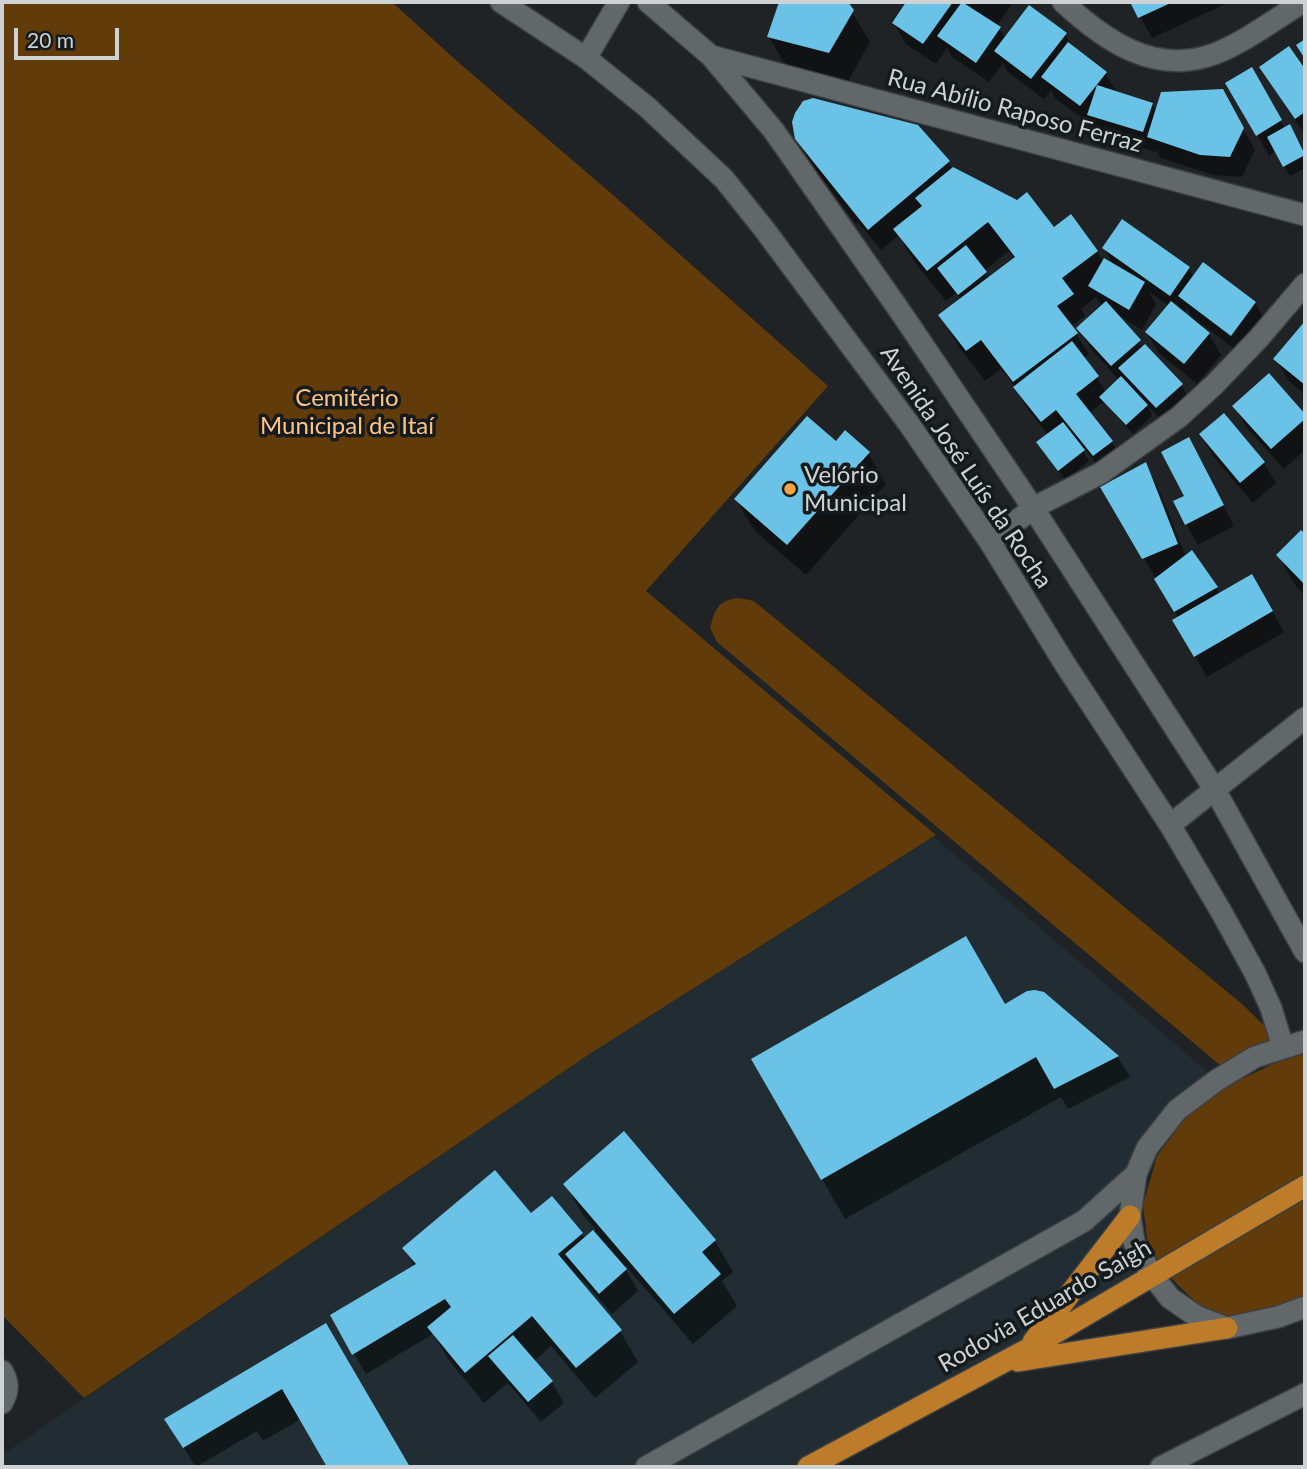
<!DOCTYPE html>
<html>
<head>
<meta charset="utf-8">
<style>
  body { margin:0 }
  #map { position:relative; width:1307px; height:1469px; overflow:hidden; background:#1f2326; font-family:Lato,sans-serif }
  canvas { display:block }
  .frame { position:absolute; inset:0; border:4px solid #ced2d3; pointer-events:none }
  .scale { position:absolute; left:14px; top:28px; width:105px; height:32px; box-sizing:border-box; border:4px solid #ced2d3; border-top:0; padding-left:9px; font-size:21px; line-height:24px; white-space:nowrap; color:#ced2d3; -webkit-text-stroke:5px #151a1c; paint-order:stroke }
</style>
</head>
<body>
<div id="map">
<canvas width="1307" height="1469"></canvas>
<div class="frame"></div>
<div class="scale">20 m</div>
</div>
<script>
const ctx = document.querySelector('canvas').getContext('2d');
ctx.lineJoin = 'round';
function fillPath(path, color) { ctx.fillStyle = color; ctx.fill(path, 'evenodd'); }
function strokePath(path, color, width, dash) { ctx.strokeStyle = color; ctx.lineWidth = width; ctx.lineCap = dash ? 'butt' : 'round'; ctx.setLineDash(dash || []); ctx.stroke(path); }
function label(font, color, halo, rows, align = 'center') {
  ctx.font = font + ' Lato,sans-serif'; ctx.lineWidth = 7; ctx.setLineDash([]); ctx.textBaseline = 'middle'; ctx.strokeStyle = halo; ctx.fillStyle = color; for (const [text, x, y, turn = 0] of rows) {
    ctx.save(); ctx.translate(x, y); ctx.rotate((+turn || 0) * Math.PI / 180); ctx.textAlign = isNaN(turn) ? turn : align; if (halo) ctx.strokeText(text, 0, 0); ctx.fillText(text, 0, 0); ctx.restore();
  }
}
fillPath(new Path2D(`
  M934 837 1217 1080 1192 1098 1136 1174 1142 1272 802 1467H2V1455L588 1055Z`), '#212d32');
fillPath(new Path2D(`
  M2 2H392L458 62 613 195 828 386 646 591 936 835 588 1055 84 1398 2 1315Z
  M739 598 754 601 1242 1004 1276 1037 1221 1066 717 642 710 628C715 608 719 600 739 598Z
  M1305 1054V1175L1157 1260 1147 1238 1143 1205 1157 1156 1191 1110 1241 1079 1282 1060Z
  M1305 1196V1298C1285 1305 1246 1317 1225 1316 1206 1315 1181 1289 1169 1275Z`), '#613b09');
fillPath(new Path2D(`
  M781 2H846L870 42 847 83 787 68 769 37Z
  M909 2H1013L997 26 1006 39 1065 34 1074 48 1105 73 1117 93 1152 104 1156 112 1222 91 1255 150 1242 177 1213 175 1161 158 1156 150 1155 152 1101 135 1094 124 1093 126 1055 98 1051 90 1044 99 1008 72 1003 63 989 82 952 57 947 48 936 64 906 44 894 23Z
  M1132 2H1230L1152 38Z
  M1289 48 1305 72V135L1261 67Z
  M1251 70 1285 129 1295 136 1305 155V168L1290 176 1276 151 1269 156 1228 83Z
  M796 138 948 162 952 169 1054 229 1097 251 1103 262 1114 266 1104 248 1189 269 1194 277 1203 264 1255 303 1267 324 1243 356 1203 325 1201 327 1209 334 1221 355 1197 384 1159 353 1147 332 1169 306 1149 292 1156 304 1142 330 1117 315 1143 348 1181 385 1193 405 1169 428 1149 407 1152 416 1133 434 1104 402 1089 413 1112 442 1124 462 1106 476 1084 448 1082 449 1089 461 1065 480 1038 443 1048 435 1027 408 1015 387 1001 369 985 381 959 347 941 316 962 300 956 293 946 301 913 260 899 235 881 250 858 222 856 224 815 170ZM1009 251 1015 259 989 279 984 271ZM1096 297 1102 307 1079 328 1091 349 1119 380 1106 392 1083 359 1089 354 1071 326 1085 316 1081 309ZM1187 309 1195 322 1184 313Z
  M1305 323V395L1288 380 1276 359Z
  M1269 375 1305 416V450L1284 469 1246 427 1234 406Z
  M1201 435 1264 463 1276 483 1253 503 1213 456Z
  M868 453 886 484 806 575 754 530 736 499Z
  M1200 460 1234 526 1198 545 1186 524Z
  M1145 465 1157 485 1186 557 1191 553 1220 594 1252 576 1284 632 1207 677 1175 620 1179 618 1103 488Z
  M1301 533 1305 537V596L1296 586 1278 555Z
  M1043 994 1118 1057 1130 1077 1068 1109 1061 1097 845 1219 753 1059 1012 1020Z
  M565 1184 715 1241 733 1272 722 1281 737 1306 693 1344 625 1265 624 1266 638 1291 612 1314 582 1279 579 1282 620 1331 638 1362 595 1398 551 1346 534 1361 552 1382 564 1403 541 1422 508 1383 484 1403 448 1359 433 1334 366 1374 332 1316 415 1267 404 1248 531 1216 581 1234 585 1239 596 1230 583 1215Z
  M326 1326 408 1467H329L301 1419 263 1441 257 1431 196 1467 179 1440Z`), '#0007');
fillPath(new Path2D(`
  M779 2H848L854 10 829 53 767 37Z
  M906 2H953L923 44 892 23Z
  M962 2 1001 27 976 63 937 36Z
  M1130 2H1173L1138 18Z
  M1029 5 1067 33 1031 79 994 51Z
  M1305 39V59L1296 45Z
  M1068 42 1107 72 1080 106 1041 77Z
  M1289 46 1305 69V112L1295 119 1259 67Z
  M1252 67 1282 120 1256 136 1225 83Z
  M1097 85 1153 103 1143 132 1087 115Z
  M1223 89 1244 128 1230 157 1200 155 1147 137 1161 92Z
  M813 98 918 125 950 161 868 230 795 139 792 122 795 113 803 101Z
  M1290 124 1305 155 1283 167 1267 137Z
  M953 167 1017 200 1027 192 1054 227 1071 214 1098 251 1062 278 1074 294 1057 306 1078 333 1013 382 981 340 966 351 938 315 1015 257 988 222 927 271 893 229 922 206 915 198Z
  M1122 219 1190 267 1170 296 1102 248Z
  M966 245 987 272 958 295 937 268Z
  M1104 258 1145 282 1129 310 1088 286Z
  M1203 262 1256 302 1231 336 1178 296Z
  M1106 301 1141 340 1111 366 1076 328Z
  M1171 301 1210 333 1184 364 1145 332Z
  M1305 321V385L1273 359Z
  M1072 341 1099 376 1076 394 1113 441 1093 456 1056 410 1041 422 1013 387Z
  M1145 344 1183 384 1156 408 1118 368Z
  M1269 373 1305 414V419L1271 449 1232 406Z
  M1121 376 1148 405 1126 425 1099 397Z
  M1224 413 1265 462 1240 483 1199 434Z
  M807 416 836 441 845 430 870 452 787 545 734 499Z
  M1063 422 1085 450 1058 471 1036 442Z
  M1189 437 1224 505 1185 525 1173 501 1184 496 1161 452Z
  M1146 462 1178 544 1142 559 1100 487Z
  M1301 530 1305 534V585L1276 555Z
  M1192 550 1218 587 1174 612 1154 579Z
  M1252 574 1273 611 1194 657 1172 620Z
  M966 936 1005 1004 1027 991 1035 990 1044 992 1119 1056 1054 1089 1036 1057 821 1180 751 1059Z
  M624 1131 716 1240 702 1252 721 1274 674 1314 563 1184Z
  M495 1170 531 1213 552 1196 583 1233 558 1254 622 1330 576 1368 532 1316 465 1373 427 1327 451 1307 445 1299 352 1355 330 1315 416 1264 402 1248Z
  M593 1230 627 1269 599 1294 565 1254Z
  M326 1323 410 1467H327L282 1389 183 1448 164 1419Z
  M513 1335 553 1381 528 1402 488 1356Z`), '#6ac2e6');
const minor = new Path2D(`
  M501 2 586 58 647 107 724 179 764 229 909 424 990 542 1063 661 1170 825 1222 913 1255 973 1271 1008 1283 1047
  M648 2 711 56 774 131 902 314 1033 508 1215 790 1305 952
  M1063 2C1104 40 1154 76 1214 54 1242 44 1277 18 1303 2
  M711 56 1305 215
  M586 58 619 2
  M990 542 1033 508 1101 473 1179 417 1214 385 1259 338 1305 284
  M1170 825 1305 718
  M1305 1041 1255 1057 1217 1080 1177 1110 1147 1148 1136 1174 1130 1216 1134 1242 1152 1275 1170 1298 1196 1316 1227 1328 1278 1317 1305 1307
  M2 1371C9 1382 9 1391 2 1403
  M646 1467 1084 1221 1136 1174
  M1161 1467 1305 1394`);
const highway = new Path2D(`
  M1033 1342 1130 1216
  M1018 1361 1227 1328
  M808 1467 1028 1349 1305 1186`);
strokePath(minor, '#3c4042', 24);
strokePath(highway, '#3c4042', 24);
strokePath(minor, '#62686a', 21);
strokePath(highway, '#bd7c2a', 21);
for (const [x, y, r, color] of [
  [790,489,7,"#f4a443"]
]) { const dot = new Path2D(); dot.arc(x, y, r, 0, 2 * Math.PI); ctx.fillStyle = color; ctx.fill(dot); strokePath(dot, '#151a1c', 2.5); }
label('24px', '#ced2d3', '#151a1c', [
  ["Rua Abílio Raposo Ferraz",1015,111,15],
  ["Avenida José Luís da Rocha",966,467,56],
  ["Rodovia Eduardo Saigh",1045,1306,-30]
]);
label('24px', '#fec486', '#151a1c', [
  ["Cemitério",347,398],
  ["Municipal de Itaí",347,426]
]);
label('24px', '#ced2d3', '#151a1c', [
  ["Velório",804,475],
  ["Municipal",804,503]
], 'left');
</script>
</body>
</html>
